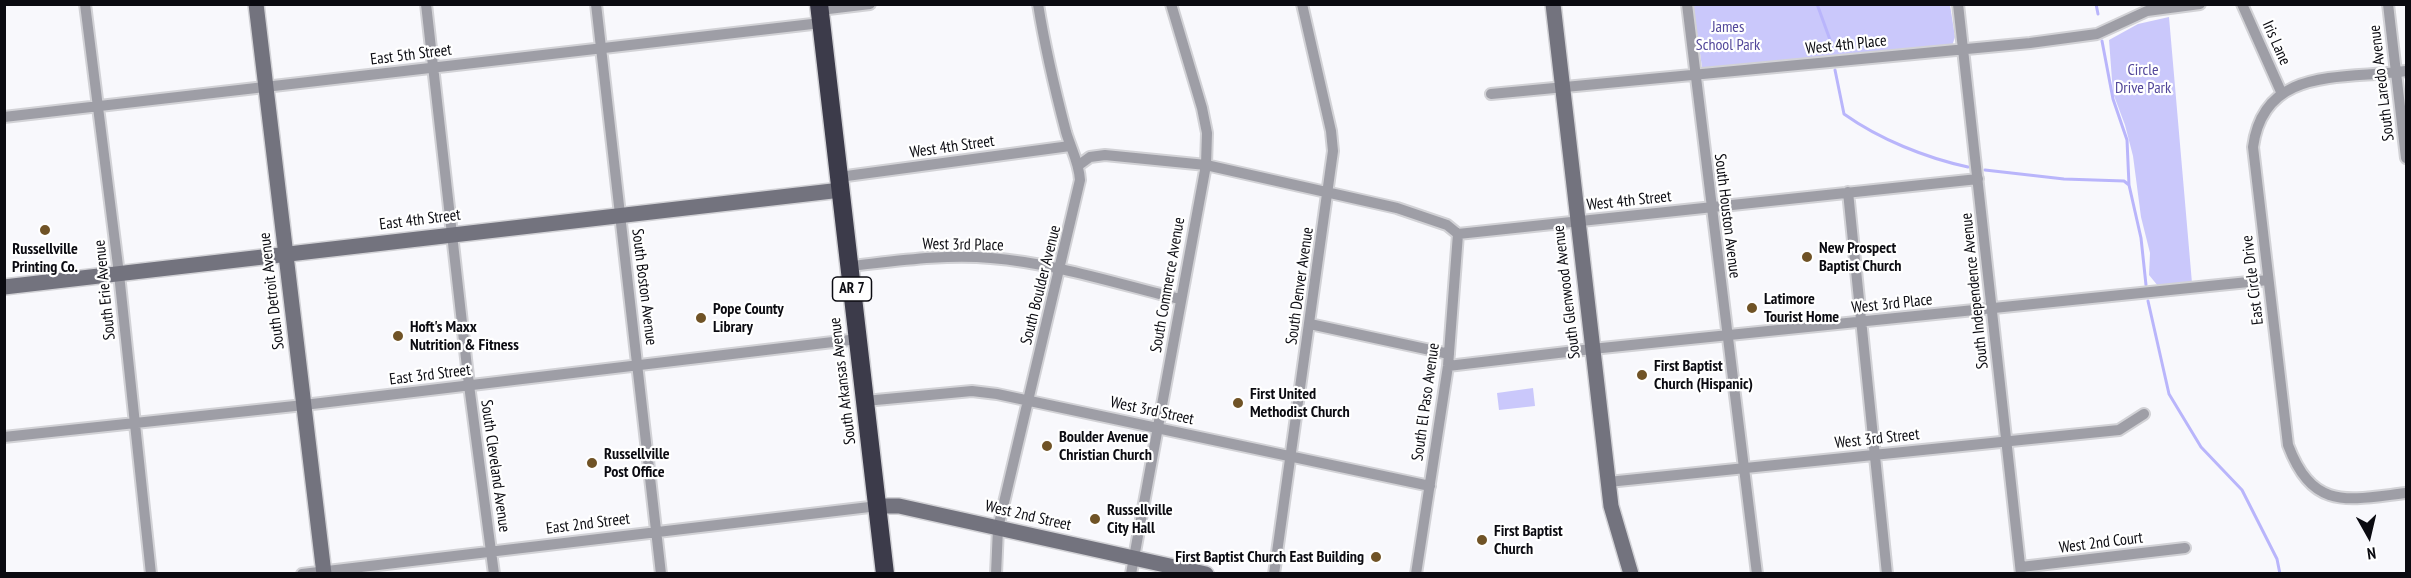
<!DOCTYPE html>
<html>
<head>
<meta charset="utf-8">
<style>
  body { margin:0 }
  #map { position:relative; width:2411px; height:578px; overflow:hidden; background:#f8f8fc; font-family:"PT Sans Narrow",sans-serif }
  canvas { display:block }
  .frame { position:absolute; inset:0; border:6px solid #0b0b11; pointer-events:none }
  .north { position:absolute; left:2339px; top:506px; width:60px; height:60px; -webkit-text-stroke:4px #fff; paint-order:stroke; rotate:172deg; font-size:16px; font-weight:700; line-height:24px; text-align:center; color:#0b0b11 }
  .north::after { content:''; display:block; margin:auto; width:21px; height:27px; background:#0b0b11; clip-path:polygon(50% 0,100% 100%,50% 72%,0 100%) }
</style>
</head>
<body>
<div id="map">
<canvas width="2411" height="578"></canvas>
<div class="frame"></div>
<div class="north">N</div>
</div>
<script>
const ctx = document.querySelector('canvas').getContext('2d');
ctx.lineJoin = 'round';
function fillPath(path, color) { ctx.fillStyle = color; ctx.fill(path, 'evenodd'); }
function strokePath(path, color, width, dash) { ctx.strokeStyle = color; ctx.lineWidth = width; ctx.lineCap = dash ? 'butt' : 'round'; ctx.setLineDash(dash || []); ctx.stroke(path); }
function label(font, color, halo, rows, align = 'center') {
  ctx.font = font + ' "PT Sans Narrow",sans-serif'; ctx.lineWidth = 4.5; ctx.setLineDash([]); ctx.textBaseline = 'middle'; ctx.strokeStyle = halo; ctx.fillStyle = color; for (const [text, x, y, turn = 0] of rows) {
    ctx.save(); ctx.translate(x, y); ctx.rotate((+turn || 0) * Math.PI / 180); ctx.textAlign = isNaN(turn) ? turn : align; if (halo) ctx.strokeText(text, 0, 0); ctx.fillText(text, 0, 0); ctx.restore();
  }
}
fillPath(new Path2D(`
  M1693 5H1950L1955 37 1952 46 1712 69 1702 67Z
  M2169 17 2192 283 2158 286 2149 275 2150 253 2141 217 2133 156 2125 125 2113 93 2109 40 2138 24Z
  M1533 388 1535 406 1499 410 1497 393Z`), '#cac8fb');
strokePath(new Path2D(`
  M1817 4 1833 48
  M2096 4 2098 14
  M2102 41 2113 99 2127 140 2129 185
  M1835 70 1844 114C1879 139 1926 158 1968 167
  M1985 170 2064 179 2124 181 2129 185 2141 238 2146 285
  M2148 301 2169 394 2201 447 2242 490 2277 559 2280 574`), '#b9b5fb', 3);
const street = new Path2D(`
  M85 4 119 274 151 574
  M426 4 469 385 494 574
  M596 4 661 574
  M1687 4 1757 574
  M1958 4 2021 574
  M2242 4 2282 94
  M2388 4 2406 158
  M820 10 870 4
  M2406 71C2344 80 2264 65 2253 147L2288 445C2313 511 2347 500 2406 493
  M1491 94 2030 43 2097 34 2147 11 2200 4
  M4 117 821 23
  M1079 165 1090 157 1105 155 1206 165 1397 208 1447 225 1458 234 1978 179
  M839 177 1070 146
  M1848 192 1887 574
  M850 266C897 261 944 254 991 258 1054 263 1118 284 1180 299
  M1310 324 1449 354
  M1448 366 1592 349 2268 280
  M865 401 972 391 997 394 1430 486
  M4 437 304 405 858 339
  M1608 482 2119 430 2144 414
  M2021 567 2185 548
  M302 574 878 506
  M996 574 998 528 1080 180C1079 162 1071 149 1066 132 1055 90 1045 48 1038 4
  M1131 574 1206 165 1207 133 1202 108 1171 4
  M1274 574 1333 151 1331 131 1302 4
  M1416 574 1448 366 1458 234`);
const secondary = new Path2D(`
  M256 4 324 574
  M1553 4 1611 506 1631 574
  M4 287 841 190
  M878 506H899L1206 574`);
const highway = new Path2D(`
  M819 4 885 574`);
strokePath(street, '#d2d2d6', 14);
strokePath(secondary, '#d2d2d6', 18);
strokePath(highway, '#d2d2d6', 21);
strokePath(street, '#9e9ea6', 10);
strokePath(secondary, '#73737e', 15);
strokePath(highway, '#3c3b4a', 18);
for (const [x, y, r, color] of [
  [45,230,6,"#705326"],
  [1807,257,6,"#705326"],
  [1752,308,6,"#705326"],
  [701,318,6,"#705326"],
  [398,336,6,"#705326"],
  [1642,375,6,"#705326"],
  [1238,403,6,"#705326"],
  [1047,446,6,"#705326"],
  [592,463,6,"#705326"],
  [1095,519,6,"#705326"],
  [1482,540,6,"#705326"],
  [1376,557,6,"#705326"]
]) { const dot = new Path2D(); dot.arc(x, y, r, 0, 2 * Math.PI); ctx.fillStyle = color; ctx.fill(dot); strokePath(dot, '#fff', 2); }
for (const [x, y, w] of [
  [852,289,39]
]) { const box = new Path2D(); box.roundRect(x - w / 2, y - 12, w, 24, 4.5); ctx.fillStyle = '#fff'; ctx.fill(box); strokePath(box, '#0b0b11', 1.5); }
label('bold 15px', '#0b0b11', null, [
  ["AR 7",852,289]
]);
label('16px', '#53489a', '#fff', [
  ["James",1728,27],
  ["School Park",1728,45],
  ["Circle",2143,70],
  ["Drive Park",2143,88]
]);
label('16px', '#0b0b11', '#fff', [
  ["Iris Lane",2276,43,66],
  ["West 4th Place",1846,45,-6],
  ["East 5th Street",411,55,-7],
  ["South Laredo Avenue",2382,83,-97],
  ["West 4th Street",952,147,-8],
  ["West 4th Street",1629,201,-6],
  ["South Houston Avenue",1727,216,83],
  ["East 4th Street",420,220,-7],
  ["West 3rd Place",963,245,1],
  ["East Circle Drive",2253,280,-97],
  ["South Boulder Avenue",1041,285,-76],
  ["South Commerce Avenue",1168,285,-80],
  ["South Denver Avenue",1300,286,-82],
  ["South Boston Avenue",644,287,83],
  ["South Erie Avenue",105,290,-96],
  ["South Detroit Avenue",272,291,-97],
  ["South Independence Avenue",1975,291,-96],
  ["South Glenwood Avenue",1567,292,-97],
  ["West 3rd Place",1892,304,-6],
  ["East 3rd Street",430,375,-7],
  ["South Arkansas Avenue",843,381,-97],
  ["South El Paso Avenue",1426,402,-82],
  ["West 3rd Street",1152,411,12],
  ["West 3rd Street",1877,439,-6],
  ["South Cleveland Avenue",495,466,82],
  ["West 2nd Street",1028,516,13],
  ["East 2nd Street",588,524,-7],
  ["West 2nd Court",2101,543,-7]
]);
label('bold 16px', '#0b0b11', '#fff', [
  ["New Prospect",1819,248],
  ["Baptist Church",1819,266],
  ["Russellville",45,249,"center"],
  ["Printing Co.",45,267,"center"],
  ["Latimore",1764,299],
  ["Tourist Home",1764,317],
  ["Pope County",713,309],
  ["Library",713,327],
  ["Hoft's Maxx",410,327],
  ["Nutrition & Fitness",410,345],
  ["First Baptist",1654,366],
  ["Church (Hispanic)",1654,384],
  ["First United",1250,394],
  ["Methodist Church",1250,412],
  ["Boulder Avenue",1059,437],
  ["Christian Church",1059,455],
  ["Russellville",604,454],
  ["Post Office",604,472],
  ["Russellville",1107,510],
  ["City Hall",1107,528],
  ["First Baptist",1494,531],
  ["Church",1494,549],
  ["First Baptist Church East Building",1364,557,"right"]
], 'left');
</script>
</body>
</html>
